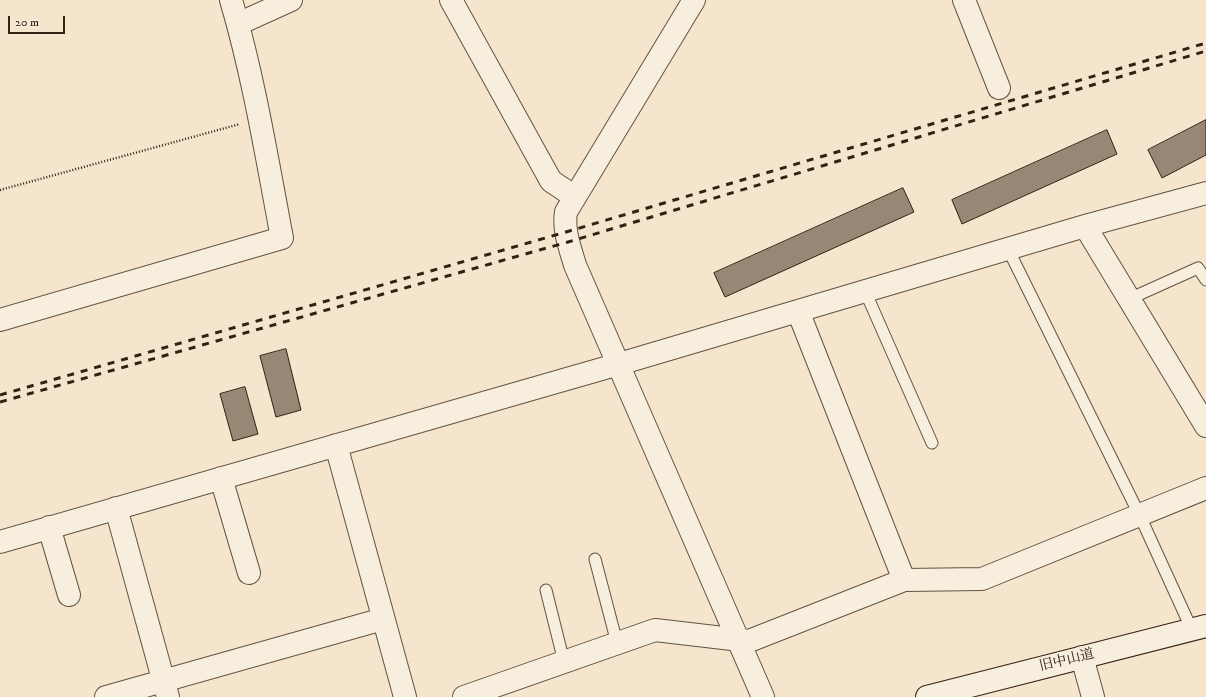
<!DOCTYPE html>
<html>
<head>
<meta charset="utf-8">
<style>
  body { margin:0 }
  #map { position:relative; width:1206px; height:697px; overflow:hidden; background:#f4e5cc; font-family:"IM FELL DW Pica",serif }
  canvas { display:block }
  .scale { position:absolute; left:8px; top:16px; width:57px; height:18px; box-sizing:border-box; border:2px solid #322114; border-top:0; padding-left:5px; font-size:12px; line-height:14px; white-space:nowrap; color:#322114; -webkit-text-stroke:3px #f8eede; paint-order:stroke }
</style>
</head>
<body>
<div id="map">
<canvas width="1206" height="697"></canvas>
<div class="scale">20 m</div>
</div>
<script>
const ctx = document.querySelector('canvas').getContext('2d');
ctx.lineJoin = 'round';
function fillPath(path, color) { ctx.fillStyle = color; ctx.fill(path, 'evenodd'); }
function strokePath(path, color, width, dash) { ctx.strokeStyle = color; ctx.lineWidth = width; ctx.lineCap = dash ? 'butt' : 'round'; ctx.setLineDash(dash || []); ctx.stroke(path); }
function label(font, color, halo, rows, align = 'center') {
  ctx.font = font + ' "IM FELL DW Pica","Noto Serif JP",serif'; ctx.lineWidth = 3; ctx.setLineDash([]); ctx.textBaseline = 'middle'; ctx.strokeStyle = halo; ctx.fillStyle = color; for (const [text, x, y, turn = 0] of rows) {
    ctx.save(); ctx.translate(x, y); ctx.rotate((+turn || 0) * Math.PI / 180); ctx.textAlign = isNaN(turn) ? turn : align; if (halo) ctx.strokeText(text, 0, 0); ctx.fillText(text, 0, 0); ctx.restore();
  }
}
const building = new Path2D(`
  M1206 120V155L1162 178 1148 150Z
  M1107 130 1117 154 962 224 952 200Z
  M903 188 914 212 725 297 714 273Z
  M286 349 301 410 276 417 260 356Z
  M245 387 258 434 233 441 220 394Z`);
fillPath(building, '#978774');
strokePath(building, '#322114', 1);
const lane = new Path2D(`
  M1008 249 1140 516 1192 630
  M865 291 932 443
  M1129 299 1198 268 1206 280
  M595 559 617 643
  M546 590 564 662`);
const street = new Path2D(`
  M451 0 551 181 575 197
  M694 0 566 212C563 230 570 248 575 265L763 697
  M964 0 999 88
  M238 24 291 0
  M1085 226 1206 426
  M798 311 904 580
  M0 320 282 238C267 159 254 78 231 0
  M336 445 405 697
  M221 478 249 573
  M116 508 168 697
  M49 527 69 595
  M0 542 619 364 1085 226 1206 193
  M1082 657 1093 697
  M106 697 383 619
  M464 697 655 630 749 641 904 580 982 579 1206 488`);
const secondary = new Path2D(`
  M927 697 1206 626`);
strokePath(lane, '#625242', 13);
strokePath(street, '#625242', 24);
strokePath(secondary, '#322114', 24);
strokePath(new Path2D(`
  M0 190 240 124`), '#322114', 2.5, [1, 2]);
strokePath(lane, '#f8eede', 11);
strokePath(street, '#f8eede', 22);
strokePath(secondary, '#f8eede', 22);
strokePath(new Path2D(`
  M0 395 566 232 1206 43
  M0 402 568 242 1206 51`), '#322114', 3, [7, 7]);
label('14px', '#322114', '#f8eede', [
  ["旧中山道",1067,661,-14]
]);
</script>
</body>
</html>
